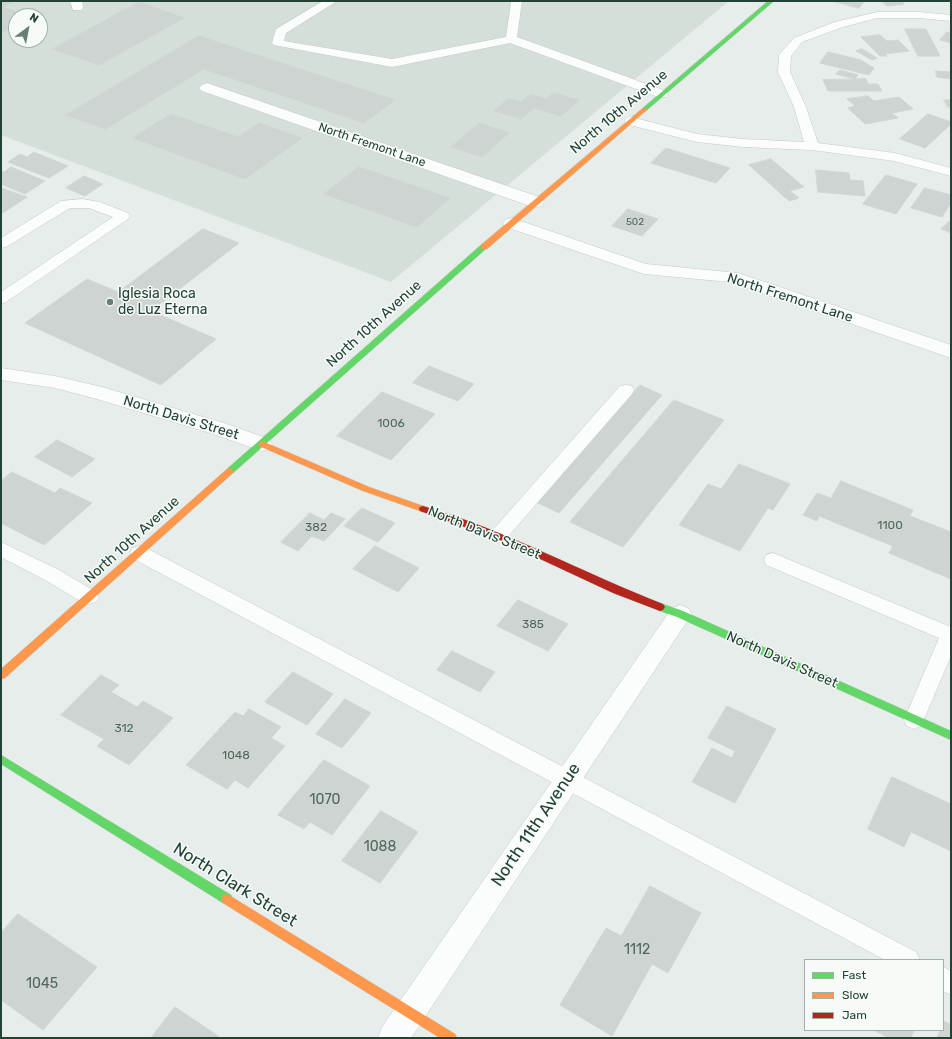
<!DOCTYPE html>
<html>
<head>
<meta charset="utf-8">
<style>
  body { margin:0 }
  #map { position:relative; width:952px; height:1039px; overflow:hidden; background:#e7edea; font-family:Rubik,sans-serif }
  canvas { display:block }
  .frame { position:absolute; inset:0; border:2px solid #224333; pointer-events:none }
  .legend { position:absolute; left:804px; top:959px; width:140px; height:72px; box-sizing:border-box; background:#f6fbf8; border:1px solid #a1b1a9; margin:0; padding:5px 7px; list-style:none; font-size:12px; color:#224333 }
  .legend li { display:flex; align-items:center; gap:8px; height:20px }
  .legend b { width:20px; border:1px solid #a1b1a9 }
  .north { position:absolute; left:8px; top:8px; width:40px; height:40px; box-sizing:border-box; background:#f6fbf8; border:1px solid #a1b1a9; border-radius:50%; rotate:32deg; font-size:11px; font-weight:700; line-height:16px; text-align:center; color:#224333 }
  .north::after { content:''; display:block; margin:auto; width:14px; height:18px; background:#677e73; clip-path:polygon(50% 0,100% 100%,50% 72%,0 100%) }
</style>
</head>
<body>
<div id="map">
<canvas width="952" height="1039"></canvas>
<div class="frame"></div>
<ul class="legend">
<li><b style="height:5px;background:#63d668"></b>Fast</li>
<li><b style="height:5px;background:#ff974d"></b>Slow</li>
<li><b style="height:5px;background:#b3261e"></b>Jam</li>
</ul>
<div class="north">N</div>
</div>
<script>
const ctx = document.querySelector('canvas').getContext('2d');
ctx.lineJoin = 'round';
function fillPath(path, color) { ctx.fillStyle = color; ctx.fill(path, 'evenodd'); }
function strokePath(path, color, width, dash) { ctx.strokeStyle = color; ctx.lineWidth = width; ctx.lineCap = dash ? 'butt' : 'round'; ctx.setLineDash(dash || []); ctx.stroke(path); }
function label(font, color, halo, rows, align = 'center') {
  ctx.font = font + ' Rubik,sans-serif'; ctx.lineWidth = 3; ctx.setLineDash([]); ctx.textBaseline = 'middle'; ctx.strokeStyle = halo; ctx.fillStyle = color; for (const [text, x, y, turn = 0] of rows) {
    ctx.save(); ctx.translate(x, y); ctx.rotate((+turn || 0) * Math.PI / 180); ctx.textAlign = isNaN(turn) ? turn : align; if (halo) ctx.strokeText(text, 0, 0); ctx.fillText(text, 0, 0); ctx.restore();
  }
}
fillPath(new Path2D(`
  M1 1H729L391 282 1 135ZM16 16H40V40H16Z`), '#d5dfd9');
const building = new Path2D(`
  M1 1H14L3 7 29 16H16V26L1 33Z
  M832 1H865L859 8Z
  M882 1H901L904 4 887 6Z
  M139 2 184 18 99 65 53 49Z
  M905 29H926L940 56H918Z
  M947 32 951 33V43L940 40Z
  M880 35 887 41 898 40 909 51 885 54 887 56H880L861 37Z
  M199 36 395 100 364 123 204 69 105 129 66 115Z
  M862 49 877 58 872 60 856 51Z
  M828 52 861 60 874 68 869 75 820 63Z
  M840 70 858 75 855 79 836 74Z
  M936 71 951 72V79L937 77Z
  M866 79 868 84H878L882 91H828L823 80Z
  M554 93 579 100 561 116 534 108 521 119 494 111 509 98 521 102 530 94 546 99Z
  M868 96 874 101 899 97 913 109 892 113 898 118 865 124 848 108 855 106 847 99Z
  M944 100H951V107H948Z
  M171 114 238 137 259 123 302 138 245 179 133 138Z
  M928 114 951 122V124L925 148 900 139Z
  M480 123 509 133 482 157 451 147Z
  M666 148 730 168 716 183 651 163Z
  M34 152 68 166 49 178 8 162 20 154 27 157Z
  M771 159 804 187 790 191 799 198 789 201 749 165Z
  M11 167 45 181 25 194 1 184V171L4 172Z
  M359 167 450 198 417 227 324 194Z
  M816 170 849 173 850 180 863 181 865 196 818 192Z
  M886 175 917 184 896 214 863 204Z
  M84 176 103 184 85 196 66 188Z
  M1 188 27 197 3 213 1 212Z
  M925 188 951 195V203L942 217 911 208Z
  M628 209 658 219 642 236 612 226Z
  M951 220V233L941 229Z
  M203 229 239 243 151 311 216 339 161 385 25 323 87 279 118 292Z
  M429 366 474 384 458 401 413 383Z
  M640 385 662 395 559 513 536 502Z
  M382 392 435 414 391 460 337 436Z
  M674 400 724 420 623 547 570 522Z
  M57 440 95 459 72 477 35 457Z
  M739 464 790 484 773 510 768 508 740 551 679 525 708 484 721 489Z
  M12 472 55 493 60 488 92 503 44 545 1 523V481Z
  M841 481 913 510 910 516 951 532V579L889 553 893 546 819 516 817 521 803 515 817 493 831 498Z
  M362 508 395 523 378 542 344 526Z
  M310 513 324 520 331 513 345 519 324 541 312 536 298 551 281 542Z
  M375 546 419 568 398 592 353 569Z
  M518 600 568 624 548 651 497 626Z
  M452 651 495 672 480 692 437 670Z
  M293 672 333 694 307 725 265 702Z
  M101 675 119 685 111 692 137 707 143 701 173 718 129 765 97 746 104 739 61 715Z
  M345 699 371 713 342 748 316 734Z
  M727 706 776 729 735 803 692 782 712 748 732 758 735 751 708 738Z
  M249 709 281 727 271 738 285 746 248 788 235 780 227 789 186 765 235 712 243 716Z
  M324 760 370 786 332 835 310 822 304 829 278 815Z
  M892 777 951 804V851L911 832 904 847 868 829Z
  M381 811 418 832 380 883 342 861Z
  M650 886 701 913 668 973 652 964 612 1036 560 1005 606 928 621 936Z
  M18 914 97 967 43 1030 1 1000V933Z
  M175 1007 221 1038H151Z
  M944 1021 951 1025V1038H937L940 1030H943Z
  M874 1030H914L911 1038H889Z`);
fillPath(building, '#ced4d1');
strokePath(building, '#d0d6d2', 1);
const lane = new Path2D(`
  M70 1H82L83 8 81 10H73Z
  M323 1H337L286 33 284 41 392 59 506 37 511 3 509 1H522L517 37 666 91 668 94 666 97H658L510 43 392 67 274 45 272 43 276 29Z
  M877 12H919L951 15V21L919 18H877L843 27 802 42 791 56 790 72 806 107 818 143 895 153 951 168V176L894 161 812 150 743 147 697 142 626 124 625 121 626 118 631 117 697 134 743 139 804 142 794 107 778 72 779 55 794 38 835 22Z
  M82 199 100 202 128 213 130 216 128 219 6 302 1 304V292L113 217 89 208H70L6 247 1 248V238L61 201Z
  M626 385 632 386 634 390 632 394 504 541 498 543 492 541 489 536 492 531 620 386Z
  M1 542 59 570 96 592 99 597 96 602 89 604 82 602 45 580 1 557Z
  M139 546 146 548 916 952 920 960H885L132 558 130 553 132 548Z
  M773 553 951 627V656L921 726 914 729 907 726 904 720 939 638 766 565 764 560 766 555Z
  M943 967 951 971V995L943 991Z`);
const street = new Path2D(`
  M207 83 542 198 544 202 542 206 536 207 530 206 202 91 199 88 202 85Z
  M512 218 646 264 738 273 951 345V358L730 282 644 274 506 227 503 223 506 219Z
  M1 368 55 376 102 387 224 423 269 439 272 444 269 449 262 451 210 433 97 399 55 388 1 380Z
  M680 605 688 608 692 614 688 620 411 1038H378L382 1027 672 608Z`);
const fast = new Path2D(`
  M768 1H774L647 110H643V108Z
  M481 245H484L488 247 233 473H227L226 471 227 469Z
  M660 603 683 611 951 731V740L677 617 657 610 655 607 657 604Z
  M1 755 231 895 233 899 231 903 227 904 223 903 1 764Z`);
const slow = new Path2D(`
  M643 108 648 109 487 249H481V245Z
  M262 441 369 487 426 507 427 509 423 512 363 491 259 446 258 444Z
  M230 468 234 471 233 473 5 678 1 679V669L227 469Z
  M227 894 455 1034 457 1038H440L223 903 221 899 223 895Z`);
const jam = new Path2D(`
  M423 506C506 530 583 573 663 604L665 607 663 610 660 611 613 593 495 538 420 511 419 509 420 507Z`);
strokePath(lane, '#c4cac7', 1);
strokePath(street, '#c4cac7', 1);
strokePath(fast, '#c3cbc7', 1);
strokePath(slow, '#c3cbc7', 1);
strokePath(jam, '#c3cbc7', 1);
fillPath(lane, '#fbfcfc');
fillPath(street, '#fbfcfc');
fillPath(fast, '#63d668');
fillPath(slow, '#ff974d');
fillPath(jam, '#b3261e');
for (const [x, y, r, color] of [
  [110,302,4,"#677e73"]
]) { const dot = new Path2D(); dot.arc(x, y, r, 0, 2 * Math.PI); ctx.fillStyle = color; ctx.fill(dot); strokePath(dot, '#f6fbf8', 1.5); }
label('10px', '#4e685b', null, [
  ["502",635,222]
]);
label('12px', '#224333', '#f6fbf8', [
  ["North Fremont Lane",372,145,19]
]);
label('12px', '#4e685b', null, [
  ["1006",391,424],
  ["1100",890,526],
  ["382",316,528],
  ["385",533,625],
  ["312",124,729],
  ["1048",236,756]
]);
label('14px', '#224333', '#f6fbf8', [
  ["North 10th Avenue",619,112,-40],
  ["North Fremont Lane",790,298,18],
  ["North 10th Avenue",374,324,-42],
  ["North Davis Street",181,418,17],
  ["North Davis Street",484,533,22],
  ["North 10th Avenue",132,540,-42],
  ["North Davis Street",782,660,24]
]);
label('14px', '#224333', '#f6fbf8', [
  ["Iglesia Roca",118,294],
  ["de Luz Eterna",118,310]
], 'left');
label('14px', '#4e685b', null, [
  ["1070",325,800],
  ["1088",380,847],
  ["1112",637,950],
  ["1045",42,984]
]);
label('17px', '#224333', '#f6fbf8', [
  ["North 11th Avenue",536,825,-56],
  ["North Clark Street",235,885,32]
]);
</script>
</body>
</html>
